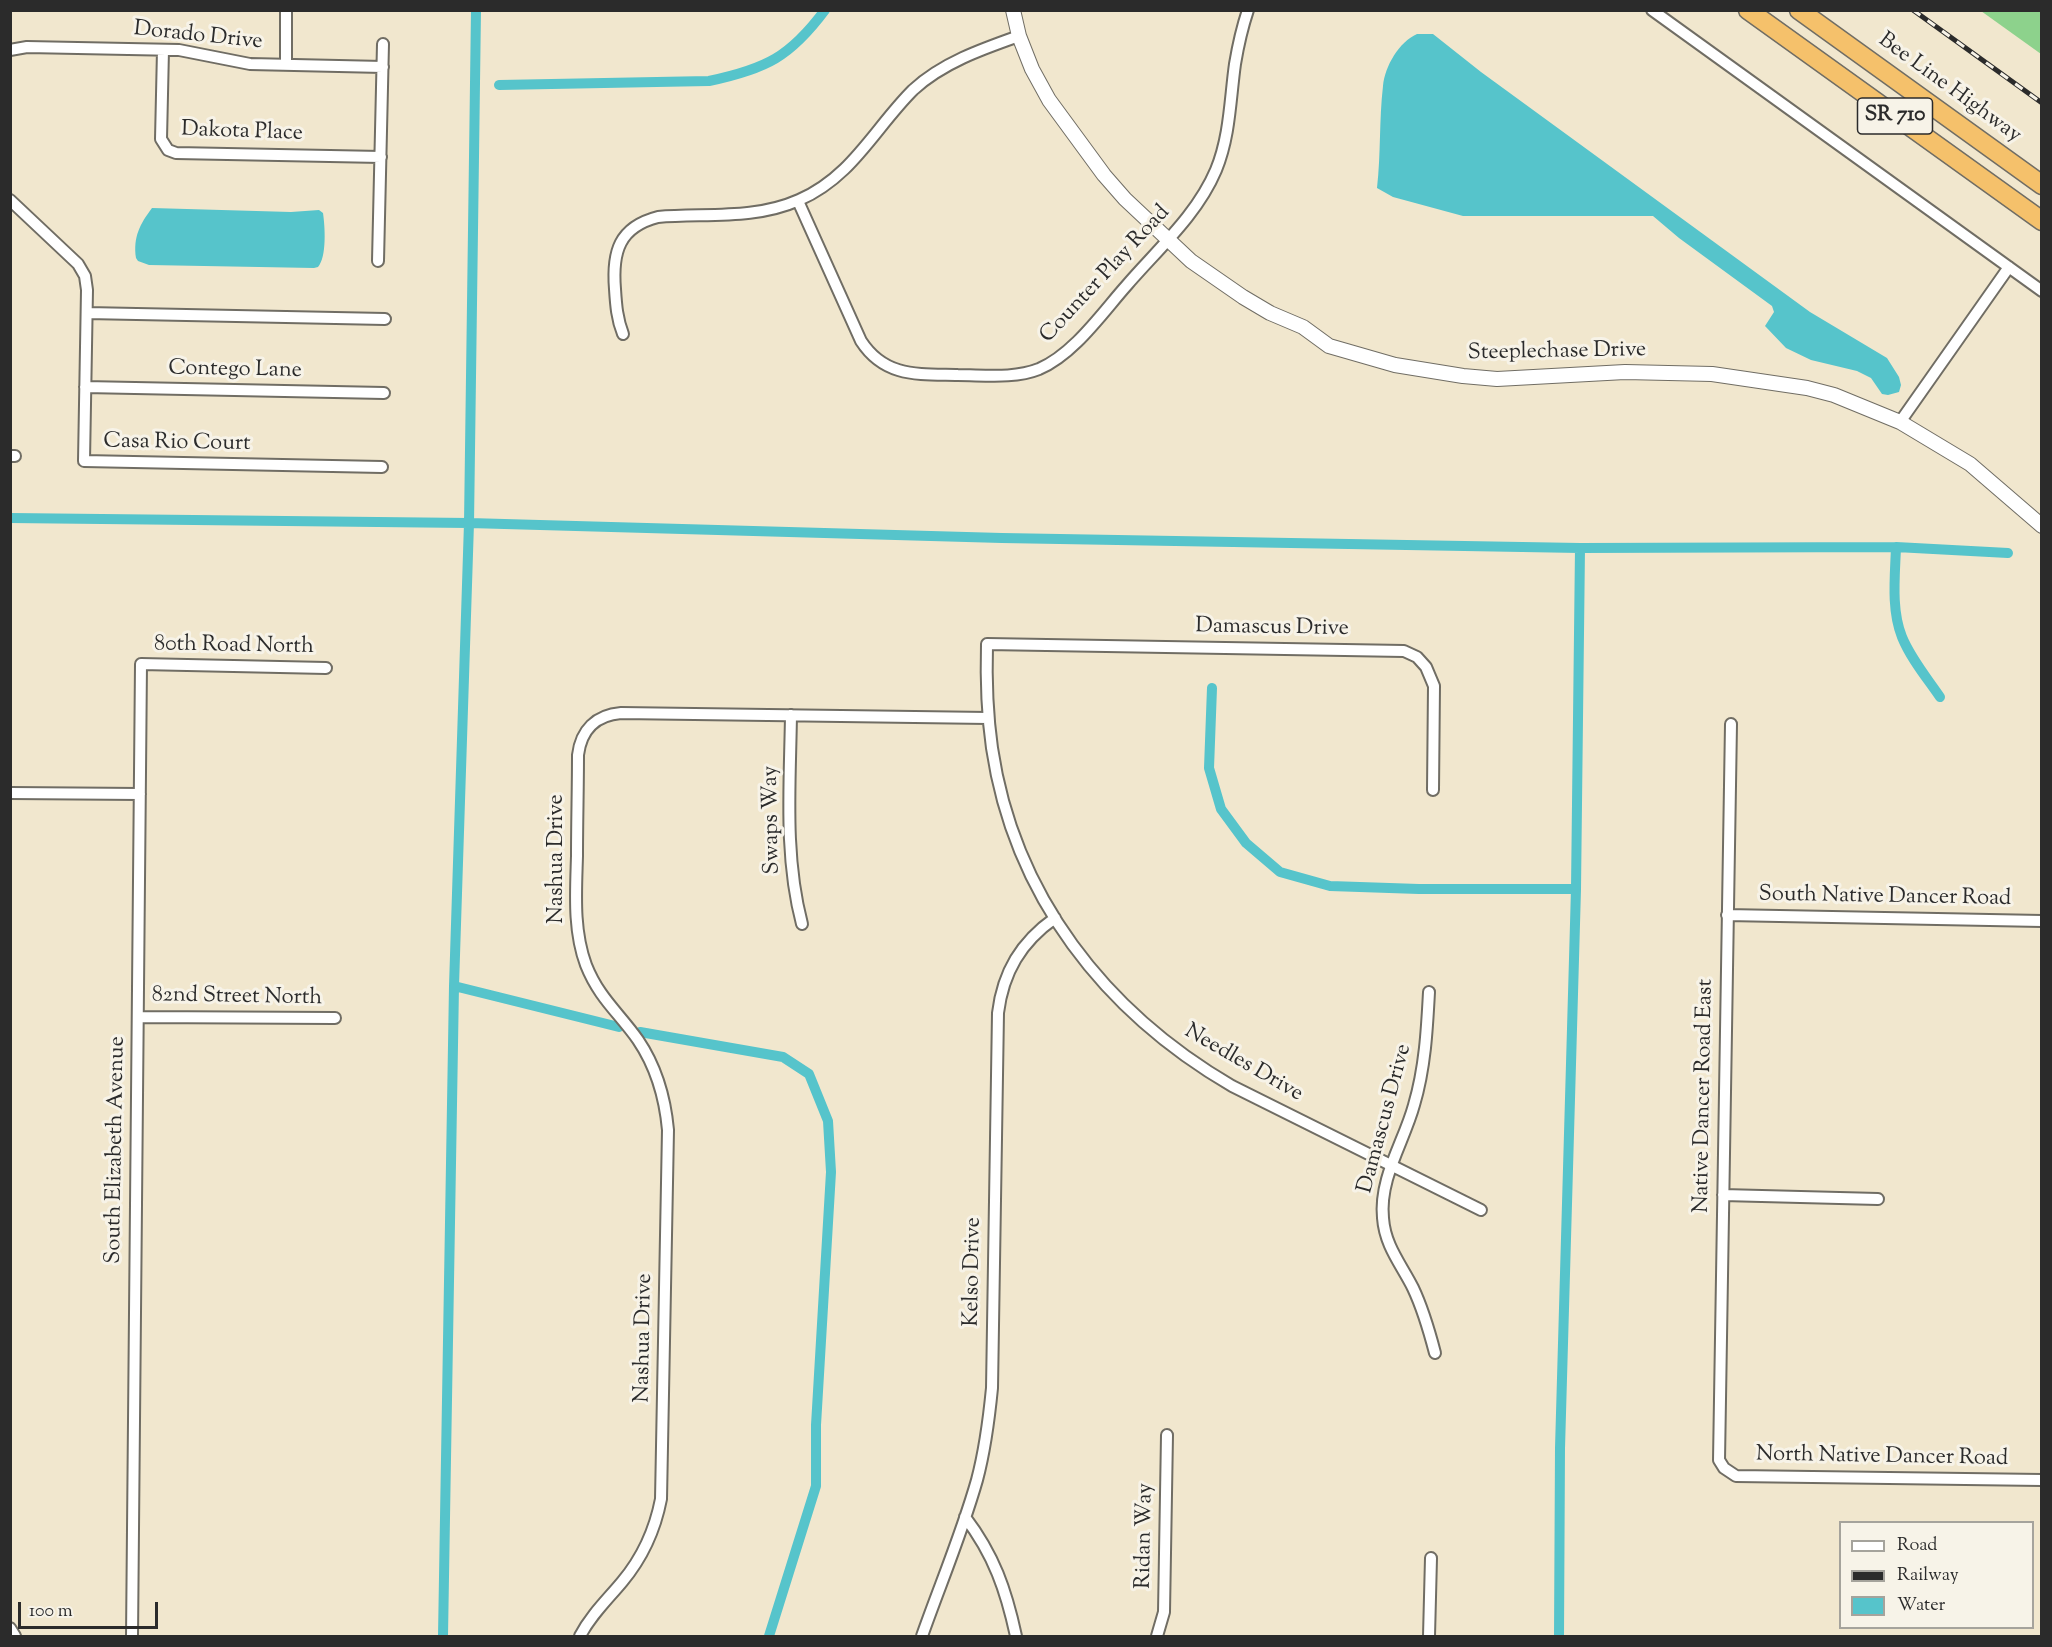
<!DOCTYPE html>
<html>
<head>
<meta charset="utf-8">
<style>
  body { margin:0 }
  #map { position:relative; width:2052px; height:1647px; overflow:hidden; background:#f1e7ce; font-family:"Sorts Mill Goudy",serif }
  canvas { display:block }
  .frame { position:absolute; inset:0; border:12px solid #2b2b2b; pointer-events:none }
  .legend { position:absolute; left:1839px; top:1521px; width:195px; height:108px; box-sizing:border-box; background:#f7f3e8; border:2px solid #a5a39c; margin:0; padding:8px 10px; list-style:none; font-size:18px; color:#2b2b2b }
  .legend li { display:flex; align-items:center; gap:12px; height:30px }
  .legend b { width:30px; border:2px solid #a5a39c }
  .scale { position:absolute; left:18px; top:1602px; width:140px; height:27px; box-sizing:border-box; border:3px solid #2b2b2b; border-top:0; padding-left:8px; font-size:18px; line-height:21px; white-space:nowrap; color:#2b2b2b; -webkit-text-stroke:4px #f7f3e8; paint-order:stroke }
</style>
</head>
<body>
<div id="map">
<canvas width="2052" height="1647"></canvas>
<div class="frame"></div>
<ul class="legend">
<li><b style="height:8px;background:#fff"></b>Road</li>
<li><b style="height:8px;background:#2b2b2b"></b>Railway</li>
<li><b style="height:16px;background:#56c4cb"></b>Water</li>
</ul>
<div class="scale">100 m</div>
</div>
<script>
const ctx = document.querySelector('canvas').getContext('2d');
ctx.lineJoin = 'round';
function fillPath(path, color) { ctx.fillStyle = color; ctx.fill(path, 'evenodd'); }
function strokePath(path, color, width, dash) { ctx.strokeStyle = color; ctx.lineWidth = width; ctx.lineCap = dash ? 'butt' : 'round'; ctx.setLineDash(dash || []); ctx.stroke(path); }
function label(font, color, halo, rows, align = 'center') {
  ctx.font = font + ' "Sorts Mill Goudy",serif'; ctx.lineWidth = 6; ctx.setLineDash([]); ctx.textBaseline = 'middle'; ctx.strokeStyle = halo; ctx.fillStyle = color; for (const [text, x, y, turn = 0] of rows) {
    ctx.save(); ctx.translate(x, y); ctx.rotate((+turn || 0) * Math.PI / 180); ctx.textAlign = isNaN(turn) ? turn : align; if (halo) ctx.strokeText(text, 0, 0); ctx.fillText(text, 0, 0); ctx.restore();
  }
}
fillPath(new Path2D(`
  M1981 11H2041V54Z`), '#8dd28c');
fillPath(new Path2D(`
  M1417 34H1433L1481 72 1810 312 1887 358 1899 377 1901 385 1899 392 1888 395 1882 394 1871 378 1857 371 1811 360 1786 348 1765 326 1774 312 1772 306 1679 238 1653 216H1463L1393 197 1377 188C1381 154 1379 120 1383 86 1385 66 1399 42 1417 34Z
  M152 208 291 212 319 210 323 213C325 226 327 257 318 267L314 268 149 265 138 261 136 258C133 237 140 224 152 208Z`), '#56c4cb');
strokePath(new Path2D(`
  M499 85 709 81C766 69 790 57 825 10
  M10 518 469 523 1002 538 1580 548 1896 547 2008 553
  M1896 547C1895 576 1891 610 1902 637 1911 659 1927 678 1940 697
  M1212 688 1209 768 1221 809 1246 843 1280 872 1330 886 1419 889H1576
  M454 986 619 1027
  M640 1032 783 1057 809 1074 828 1121 831 1172 816 1425V1486L769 1636
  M443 1636 454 986 469 523 476 10
  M1559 1636 1560 1448 1576 889 1580 548`), '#56c4cb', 10);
const minor = new Path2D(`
  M286 10V65
  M1652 10 2042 291
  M10 50 27 47 179 50 250 64 383 67
  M163 50 161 139 168 150 176 153 381 157
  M10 200 78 264 85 276 87 290 84 461 382 467
  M798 201 861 341C885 378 919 374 958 375 984 375 1014 379 1039 369 1074 354 1102 313 1127 285 1158 249 1197 215 1216 170 1230 136 1230 100 1235 64 1238 46 1242 28 1248 10
  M378 261 383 44
  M87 313 385 319
  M623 334C617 319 616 305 615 289 612 252 619 227 658 217 705 213 754 220 799 200 852 177 874 129 913 90 942 63 982 49 1019 36
  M85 387 384 393
  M1900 422 2009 267
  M10 456H15
  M791 715C790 785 784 856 802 924
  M1731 724 1719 1460 1724 1468 1736 1476 2042 1480
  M1433 790 1434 686 1426 667 1417 657 1404 651 987 644C986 679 987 713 992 748 1014 896 1105 1012 1232 1086L1481 1210
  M10 793 140 794
  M1727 915 2042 921
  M1429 992C1427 1030 1425 1068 1414 1105 1404 1142 1379 1178 1383 1218 1385 1246 1401 1264 1413 1288 1423 1309 1429 1330 1435 1353
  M138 1017 335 1018
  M1723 1195 1878 1199
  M965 1517C994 1555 1006 1590 1016 1636
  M10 1628 15 1636
  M132 1636 141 664 326 668
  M580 1636C591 1615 607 1600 622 1582 643 1557 655 1530 661 1499L668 1130C665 1097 657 1068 638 1040 619 1013 599 998 586 965 573 930 576 892 577 856 577 822 578 788 578 755 581 730 596 715 621 713L988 718
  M922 1636C940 1585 962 1533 977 1480 985 1450 989 1419 992 1388L998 1013C1003 972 1021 942 1055 918
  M1157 1636 1164 1612 1167 1435
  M1429 1636 1431 1558`);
const tertiary = new Path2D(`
  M1013 10 1019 36 1032 69 1049 100 1104 175 1125 199 1191 261 1243 297 1270 313 1303 327 1329 346 1395 365 1463 376 1497 379 1625 372 1712 374 1807 388 1834 395 1900 422 1970 464 2042 526`);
const trunk = new Path2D(`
  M1748 10 2042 221
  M1799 10 2042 185`);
strokePath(minor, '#706d64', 14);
strokePath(tertiary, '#706d64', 16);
strokePath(trunk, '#706d64', 21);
strokePath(minor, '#fff', 10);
strokePath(tertiary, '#fff', 14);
strokePath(trunk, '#f5c16b', 18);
const rail = new Path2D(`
  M1913 10 2042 103`);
strokePath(rail, '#2b2b2b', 5);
strokePath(rail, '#f7f3e8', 3, [9]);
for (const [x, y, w] of [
  [1895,116,75]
]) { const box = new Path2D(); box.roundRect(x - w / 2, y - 18, w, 36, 4.5); ctx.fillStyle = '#f7f3e8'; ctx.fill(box); strokePath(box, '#2b2b2b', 1.5); }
label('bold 21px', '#2b2b2b', null, [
  ["SR 710",1895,116]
]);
label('22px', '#2b2b2b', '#f7f3e8', [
  ["Dorado Drive",198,37,6],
  ["Bee Line Highway",1949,89,36],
  ["Dakota Place",242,133,2],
  ["Counter Play Road",1106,275,-47],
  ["Steeplechase Drive",1557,353,-1],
  ["Contego Lane",235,371,1],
  ["Casa Rio Court",177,444,1],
  ["Damascus Drive",1272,629,1],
  ["80th Road North",234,647,1],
  ["Swaps Way",773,820,-91],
  ["Nashua Drive",558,859,-90],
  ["South Native Dancer Road",1885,898,1],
  ["82nd Street North",237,998,1],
  ["Needles Drive",1243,1064,30],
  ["Native Dancer Road East",1705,1096,-89],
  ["Damascus Drive",1386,1119,-75],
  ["South Elizabeth Avenue",117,1150,-89],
  ["Kelso Drive",974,1272,-89],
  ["Nashua Drive",645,1338,-89],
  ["North Native Dancer Road",1882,1458,1],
  ["Ridan Way",1146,1536,-89]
]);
</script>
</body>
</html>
